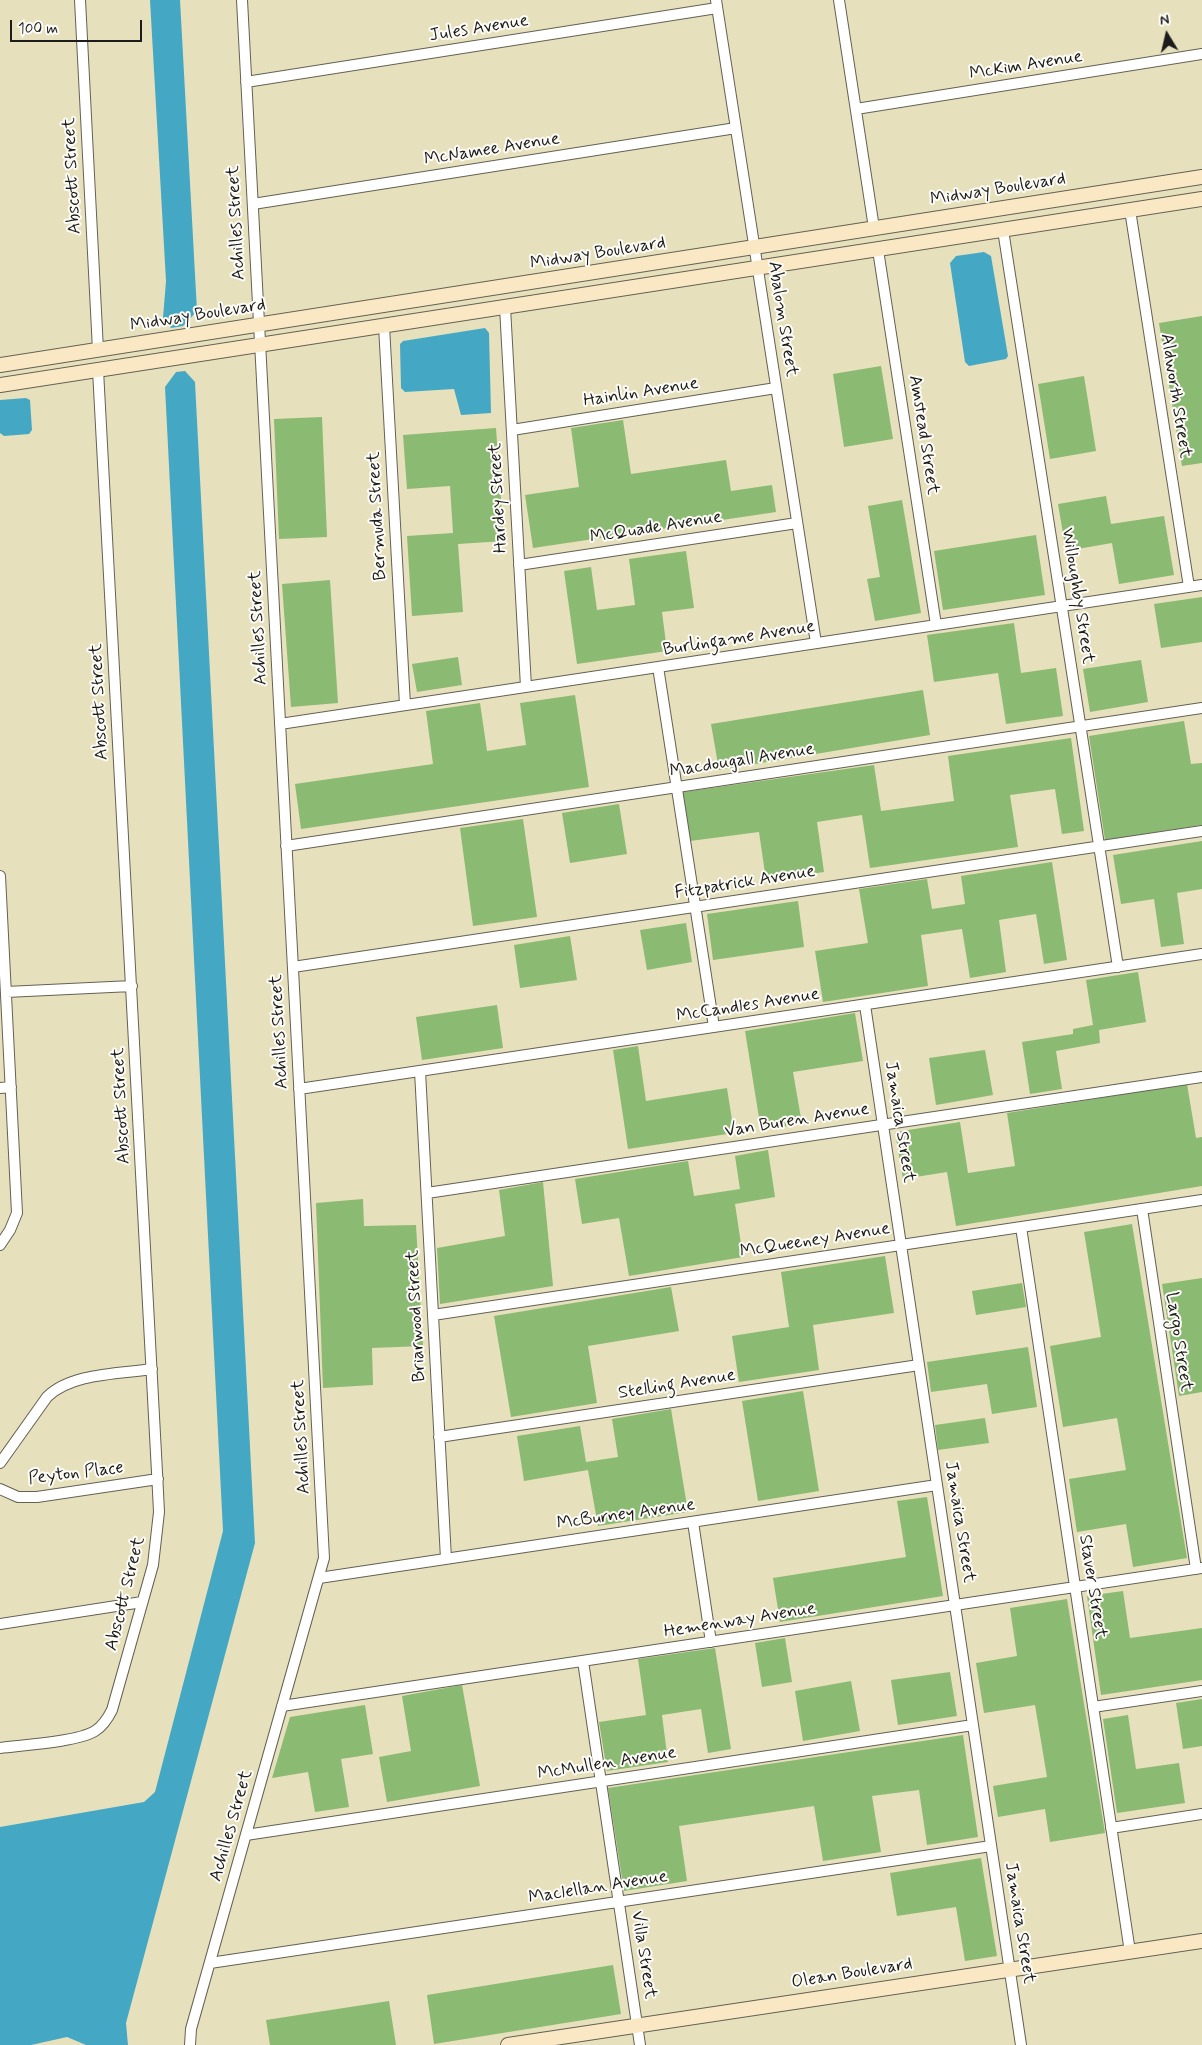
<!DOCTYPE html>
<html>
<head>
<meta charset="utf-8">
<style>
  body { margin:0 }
  #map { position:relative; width:1202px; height:2045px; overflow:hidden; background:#e7e0bc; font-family:Mynerve,sans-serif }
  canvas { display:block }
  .north { position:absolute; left:1142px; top:10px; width:50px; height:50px; -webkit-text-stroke:4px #fdfcf7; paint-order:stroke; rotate:351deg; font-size:14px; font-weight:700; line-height:20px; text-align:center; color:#1c1c1c }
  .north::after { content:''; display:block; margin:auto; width:18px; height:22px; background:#1c1c1c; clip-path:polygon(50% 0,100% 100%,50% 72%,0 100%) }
  .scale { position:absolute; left:10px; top:20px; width:132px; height:22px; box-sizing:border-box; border:2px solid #1c1c1c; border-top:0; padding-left:6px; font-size:15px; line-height:18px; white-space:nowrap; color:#1c1c1c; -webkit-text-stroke:4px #fdfcf7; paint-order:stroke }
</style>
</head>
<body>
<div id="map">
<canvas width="1202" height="2045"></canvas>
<div class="north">N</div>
<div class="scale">100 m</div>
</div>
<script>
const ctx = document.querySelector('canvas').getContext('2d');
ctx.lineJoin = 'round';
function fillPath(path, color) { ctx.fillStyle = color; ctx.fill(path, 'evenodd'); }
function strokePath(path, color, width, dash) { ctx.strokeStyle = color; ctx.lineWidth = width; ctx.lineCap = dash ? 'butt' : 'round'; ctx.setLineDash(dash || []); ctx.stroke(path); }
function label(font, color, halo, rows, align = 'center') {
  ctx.font = font + ' Mynerve,sans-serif'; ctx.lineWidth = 4; ctx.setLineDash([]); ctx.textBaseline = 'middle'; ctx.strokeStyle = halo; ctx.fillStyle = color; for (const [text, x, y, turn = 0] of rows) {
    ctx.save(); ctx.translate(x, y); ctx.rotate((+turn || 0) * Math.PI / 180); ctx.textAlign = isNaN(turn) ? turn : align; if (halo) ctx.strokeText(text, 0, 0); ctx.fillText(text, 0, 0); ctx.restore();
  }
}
fillPath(new Path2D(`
  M1202 316V463L1182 466 1159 323Z
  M881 366 893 439 844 447 833 374Z
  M1084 376 1096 451 1050 459 1038 384Z
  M322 417 327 537 279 539 274 419Z
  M623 420 631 474 726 460 731 491 772 485 776 512 533 548 525 495 579 487 571 428Z
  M496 428 504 541 458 544 463 612 412 616 407 536 453 533 450 486 407 489 403 435Z
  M1106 496 1111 524 1164 516 1174 575 1119 584 1112 543 1066 551 1058 504Z
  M902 500 921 613 875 621 867 579 880 577 868 506Z
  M1036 535 1045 595 943 610 934 551Z
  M686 551 694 608 662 612 667 651 577 664 564 571 591 567 597 610 635 605 629 559Z
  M330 580 338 703 291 707 282 584Z
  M1202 597V642L1161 648 1154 604Z
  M1014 623 1021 673 1056 668 1063 716 1006 724 998 673 934 682 927 635Z
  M458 657 462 685 417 692 412 664Z
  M1141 660 1148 702 1090 712 1083 669Z
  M923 690 930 735 719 770 711 724Z
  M575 695 589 787 301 829 295 784 433 764 426 711 480 703 487 751 526 745 520 703Z
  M1184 721 1191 764 1202 763V825L1105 840 1089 736Z
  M1071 738 1084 831 1062 834 1055 789 1010 795 1018 847 870 868 862 815 817 822 824 872 766 880 759 832 690 841 683 792 874 765 881 811 954 801 948 756Z
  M619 804 627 854 570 863 562 813Z
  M523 819 537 917 473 926 460 828Z
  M1202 841V889L1177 893 1184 944 1161 947 1154 899 1121 904 1113 855Z
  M1052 862 1067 960 1044 964 1036 914 999 920 1006 972 970 978 962 929 921 935 928 986 823 1002 815 951 868 943 859 889 927 879 932 909 965 904 961 876Z
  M798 901 804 947 713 960 707 914Z
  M686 923 692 962 647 970 640 930Z
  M570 936 577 980 520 988 514 945Z
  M1138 972 1146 1022 1099 1030 1100 1043 1056 1051 1062 1089 1030 1094 1022 1042 1073 1034V1029L1093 1025 1086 980Z
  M497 1005 503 1048 422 1060 416 1017Z
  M855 1013 863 1061 793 1072 802 1124 761 1130 745 1031Z
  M638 1046 646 1101 727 1088 734 1133 628 1149 613 1050Z
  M985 1050 993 1095 936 1105 929 1058Z
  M1187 1084 1196 1138 1202 1137V1186L956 1226 947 1172 903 1179 895 1132 960 1122 968 1173 1015 1166 1007 1113Z
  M768 1150 775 1197 735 1204 743 1257 629 1276 619 1218 582 1224 575 1179 688 1161 694 1196 740 1189 735 1156Z
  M543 1182 553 1286 440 1304 437 1248 505 1236 499 1190Z
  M363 1199 364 1226 416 1225 423 1346 372 1348 373 1385 323 1388 316 1203Z
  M1132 1224 1187 1558 1133 1567 1126 1524 1077 1532 1069 1479 1126 1470 1117 1418 1063 1427 1050 1346 1101 1337 1084 1232Z
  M885 1256 894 1313 813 1325 819 1370 739 1382 732 1336 789 1327 781 1272Z
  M1202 1278V1392L1179 1396 1162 1284Z
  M1022 1283 1026 1307 976 1315 972 1291Z
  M671 1287 679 1331 588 1346 597 1403 511 1417 494 1316Z
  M1028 1347 1037 1407 992 1414 987 1384 931 1392 927 1362Z
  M803 1391 819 1491 758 1501 742 1401Z
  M671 1409 688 1512 598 1526 588 1470 524 1481 517 1436 580 1426 586 1462 618 1457 612 1419Z
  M985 1418 989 1443 938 1450 935 1425Z
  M927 1497 943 1596 780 1622 773 1578 906 1557 897 1501Z
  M1123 1591 1130 1638 1202 1628V1680L1101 1695 1087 1596Z
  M1067 1599 1105 1833 1050 1842 1045 1809 998 1817 993 1786 1047 1777 1035 1705 984 1713 976 1663 1017 1656 1010 1608Z
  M785 1638 792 1682 762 1687 755 1643Z
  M715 1648 731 1749 708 1753 701 1709 662 1715 668 1762 607 1771 599 1722 646 1715 638 1659Z
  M950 1672 957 1716 898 1725 891 1680Z
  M851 1681 860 1731 803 1741 795 1691Z
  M462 1685 480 1786 387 1802 379 1757 411 1751 402 1696Z
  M1202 1699V1746L1183 1749 1176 1703Z
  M365 1705 373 1754 341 1759 349 1807 315 1812 308 1772 272 1778 290 1717Z
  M1128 1715 1136 1769 1179 1763 1185 1803 1117 1813 1103 1719Z
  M963 1735 978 1837 927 1845 919 1790 872 1796 881 1852 823 1861 814 1806 679 1826 687 1881 624 1891 608 1788Z
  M981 1858 997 1956 965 1961 956 1907 897 1916 890 1873Z
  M613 1965 621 2014 434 2044 427 1995Z
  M389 2001 396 2045H270L266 2020Z`), '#8bba73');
fillPath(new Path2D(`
  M150 0H180L197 311 183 326 171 328 163 318 166 281Z
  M984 252 991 256 1008 356 1006 359 969 366 965 362 950 263 956 256Z
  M485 328 489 333 491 413 461 415 454 389 405 392 401 388 400 344 403 341Z
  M185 371 195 382 255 1543 126 2023 128 2045H86L67 2037 31 2045H0V1827L144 1802 155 1792 223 1531 165 387 176 372Z
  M26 398 30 400 32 430 29 434 4 436 0 433V400Z`), '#44a8c4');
const street = new Path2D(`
  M80 0 98 350
  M716 0 816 643
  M839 0 874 228
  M246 82 717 8
  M856 109 1202 54
  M253 204 736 128
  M1130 210 1189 587
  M1003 230 1118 967
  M878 250 936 625
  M505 307 526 687
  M384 326 405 705
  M512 430 776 388
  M519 565 797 523
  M658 667 714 1027
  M280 724 1202 585
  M286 846 1202 708
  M0 876 17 1213 10 1230 0 1245
  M293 967 1202 831
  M6 992 132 986
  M865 1005 1021 2045
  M420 1071 446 1559
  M0 1088 11 1087
  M299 1089 1202 954
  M427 1193 1202 1077
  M1142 1209 1196 1569
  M1021 1227 1130 1952
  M433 1315 1202 1200
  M439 1437 919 1365
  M0 1463 47 1397C71 1373 119 1374 152 1369
  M0 1489 18 1497H37L158 1479
  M693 1522 711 1642
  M319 1578 937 1485
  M0 1624 142 1602
  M583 1661 640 2045
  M282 1706 1202 1568
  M1093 1707 1202 1691
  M0 1748C23 1745 77 1742 95 1731 103 1726 108 1718 112 1710L153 1565 159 1512 157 1472 98 370
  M1111 1828 1202 1814
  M246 1835 973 1725
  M210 1963 991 1846
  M190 2045 191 2029 324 1558 242 0`);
const secondary = new Path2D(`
  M0 365 1202 177
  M0 385 1202 199
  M508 2045 1202 1941`);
strokePath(street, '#636154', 12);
strokePath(secondary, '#636154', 16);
strokePath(street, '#fff', 10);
strokePath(secondary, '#fae7c3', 14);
label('18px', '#1c1c1c', '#fdfcf7', [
  ["Jules Avenue",479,29,-9],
  ["McKim Avenue",1026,66,-9],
  ["McNamee Avenue",492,150,-9],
  ["Abscott Street",73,176,-93],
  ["Midway Boulevard",998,190,-9],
  ["Achilles Street",237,223,-93],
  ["Midway Boulevard",598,254,-9],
  ["Midway Boulevard",198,316,-9],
  ["Abalom Street",782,319,81],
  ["Hainlin Avenue",641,393,-9],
  ["Aldworth Street",1175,396,81],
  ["Amstead Street",923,435,81],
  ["Hardey Street",499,498,-93],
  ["Bermuda Street",378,516,-93],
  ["McQuade Avenue",656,528,-9],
  ["Willoughby Street",1077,596,81],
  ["Achilles Street",259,628,-93],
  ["Burlingame Avenue",739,639,-9],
  ["Abscott Street",100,702,-93],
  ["Macdougall Avenue",742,761,-9],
  ["Fitzpatrick Avenue",745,883,-9],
  ["McCandles Avenue",748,1006,-9],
  ["Achilles Street",280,1032,-93],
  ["Abscott Street",122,1106,-93],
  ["Van Buren Avenue",797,1121,-9],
  ["Jamaica Street",899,1122,81],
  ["McQueeney Avenue",815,1241,-9],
  ["Briarwood Street",417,1316,-93],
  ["Largo Street",1178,1342,81],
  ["Stelling Avenue",677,1385,-9],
  ["Achilles Street",302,1437,-93],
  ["Peyton Place",76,1474,-7],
  ["McBurney Avenue",626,1515,-8],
  ["Jamaica Street",959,1522,81],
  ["Staver Street",1092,1587,81],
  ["Abscott Street",126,1594,-76],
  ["Hemenway Avenue",740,1621,-9],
  ["McMullen Avenue",607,1764,-9],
  ["Achilles Street",232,1826,-74],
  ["Maclellan Avenue",598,1888,-9],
  ["Jamaica Street",1019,1923,81],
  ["Villa Street",643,1955,81],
  ["Olean Boulevard",852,1974,-9]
]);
</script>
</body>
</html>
